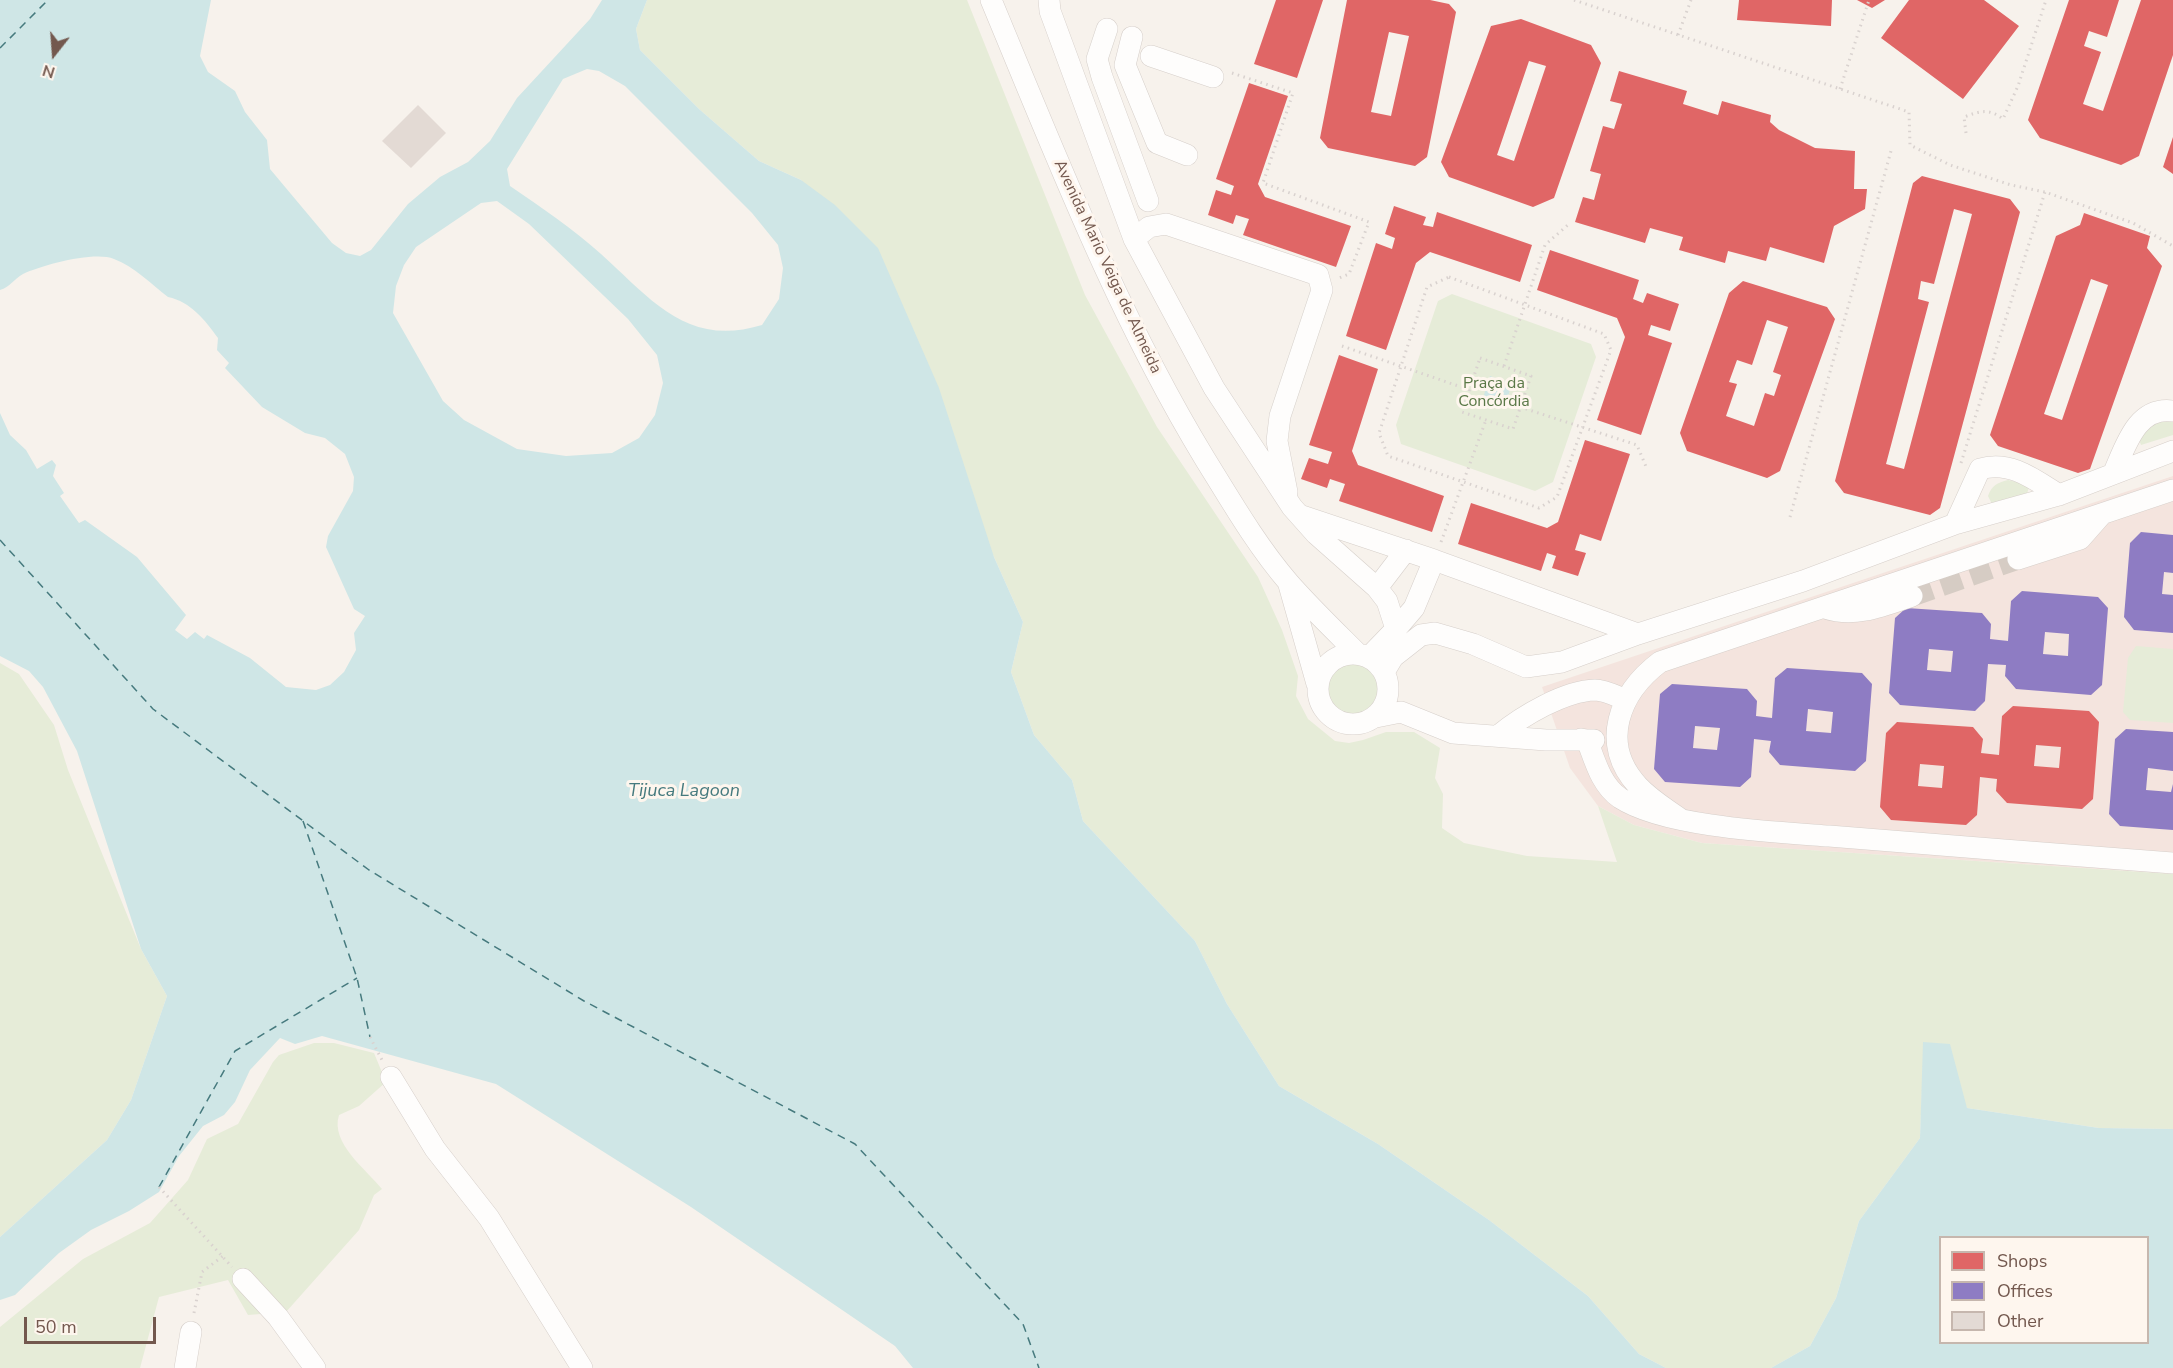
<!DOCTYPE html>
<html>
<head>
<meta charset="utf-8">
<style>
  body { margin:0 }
  #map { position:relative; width:2173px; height:1368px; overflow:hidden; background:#f7f2ec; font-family:"Nunito Sans",sans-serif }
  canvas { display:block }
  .legend { position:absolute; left:1939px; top:1236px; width:210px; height:108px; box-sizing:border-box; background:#fef6ee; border:2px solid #c6b7ae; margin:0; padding:8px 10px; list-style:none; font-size:18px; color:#73584e }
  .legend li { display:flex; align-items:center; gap:12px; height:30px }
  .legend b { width:30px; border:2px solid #c6b7ae }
  .north { position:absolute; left:24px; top:24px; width:60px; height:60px; -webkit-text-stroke:4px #fef6ee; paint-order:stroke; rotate:197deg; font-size:16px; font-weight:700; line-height:24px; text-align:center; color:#73584e }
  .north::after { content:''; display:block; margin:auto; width:21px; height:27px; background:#73584e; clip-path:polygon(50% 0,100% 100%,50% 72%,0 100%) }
  .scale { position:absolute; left:24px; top:1317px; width:132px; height:27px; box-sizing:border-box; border:3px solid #73584e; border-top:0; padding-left:8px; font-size:18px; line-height:21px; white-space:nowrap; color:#73584e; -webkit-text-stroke:4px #fef6ee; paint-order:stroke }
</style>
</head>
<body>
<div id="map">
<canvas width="2173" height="1368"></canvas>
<ul class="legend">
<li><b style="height:16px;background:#e06666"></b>Shops</li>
<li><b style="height:16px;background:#8e7cc3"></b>Offices</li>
<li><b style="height:16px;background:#e3dad4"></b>Other</li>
</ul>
<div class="north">N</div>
<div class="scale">50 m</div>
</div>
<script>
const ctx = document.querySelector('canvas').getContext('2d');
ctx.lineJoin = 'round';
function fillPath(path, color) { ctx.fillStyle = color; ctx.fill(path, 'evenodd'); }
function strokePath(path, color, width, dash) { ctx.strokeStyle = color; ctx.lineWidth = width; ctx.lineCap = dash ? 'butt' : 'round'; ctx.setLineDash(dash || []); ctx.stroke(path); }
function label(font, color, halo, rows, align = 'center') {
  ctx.font = font + ' "Nunito Sans",sans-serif'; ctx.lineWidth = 6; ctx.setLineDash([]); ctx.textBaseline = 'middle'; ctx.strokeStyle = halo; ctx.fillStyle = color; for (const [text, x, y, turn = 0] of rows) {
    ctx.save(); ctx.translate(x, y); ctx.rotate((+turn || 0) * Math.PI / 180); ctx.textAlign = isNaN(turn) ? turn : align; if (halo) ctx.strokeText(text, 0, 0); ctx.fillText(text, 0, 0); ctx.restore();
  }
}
fillPath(new Path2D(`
  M2173 476V874L1702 843 1634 825 1598 806 1570 768 1542 687Z`), '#f4e4de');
fillPath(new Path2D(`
  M647 0H967L1085 295 1157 427 1258 577 1282 630 1298 676 1296 696 1308 719 1335 741 1349 743 1363 740 1386 732H1414L1440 748 1435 778 1443 794 1442 828 1464 843 1527 856 1617 862 1598 806 1634 825 1702 843 2173 874V1129L2099 1128 1967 1108 1924 1042 1920 1138 1859 1221 1836 1298 1810 1346 1771 1368H1666L1639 1354 1588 1296 1489 1220 1378 1144 1279 1086 1227 1004 1195 941 1083 821 1072 780 1034 735 1011 672 1023 622 994 557 801 180 759 161 699 109 640 50 636 29Z
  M1452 294 1591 344 1596 357 1553 482 1535 491 1401 444 1396 425 1438 301Z
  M2152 421 2173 422V435L2141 445 2139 439Z
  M2008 480 2030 485 2026 496 1992 504 1988 496C1992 485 1997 483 2008 480Z
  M2136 646 2173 649V723L2130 720 2123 712 2128 658Z
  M0 663 19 674 54 725 68 770 141 949 167 996 131 1100 107 1140 0 1237Z
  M1326 690a26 26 0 1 1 52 0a26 26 0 1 1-52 0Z
  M314 1043H334L374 1053 386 1082 359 1106 339 1115C330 1143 366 1169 382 1189L374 1195 359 1230 286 1312 248 1315 228 1280 159 1297 140 1368H0V1327L83 1259 150 1223 188 1180 207 1139 238 1124 273 1062 279 1055Z`), '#e6ecd8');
fillPath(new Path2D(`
  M0 0H211L200 56 208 72 235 91 245 112 267 140 270 169 332 243 346 253 360 256 371 250 408 204 440 177 468 162 490 141 517 98 590 19 602 0H647L636 29 640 50 699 109 759 161 801 180 835 205 878 248 939 388 994 557 1023 622 1011 672 1034 735 1072 780 1083 821 1195 941 1227 1004 1279 1086 1378 1144 1489 1220 1588 1296 1639 1354 1666 1368H913L895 1346 691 1207 496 1084 322 1036 295 1044 280 1038 250 1070 235 1102 224 1115 203 1126 179 1156 159 1192 129 1211 91 1230 59 1253 15 1295 0 1300V1237L107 1140 131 1100 167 996 141 949 77 751 43 687 29 671 0 656V413L10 435 26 450 37 469 52 460 56 465 53 476 64 493 60 496 79 523 85 520 137 557 186 615 175 630 187 639 195 632 204 639 207 635 250 658 286 687 316 690 330 685 344 672 356 650 354 633 365 616 354 609 326 547 328 536 353 491 354 477 345 454 325 438 305 433 262 407 225 368 229 363 217 350 218 338C205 320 191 302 168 297 152 285 134 266 114 259 94 251 43 265 23 274 14 279 10 287 0 290ZM587 69 599 71 625 86 752 213 778 245 783 268 779 299 762 325C687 348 651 299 601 254 573 229 541 207 510 186L507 169 563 79ZM497 201 529 224 628 319 657 355 663 383 655 415 639 438 612 453 566 456 517 449 464 420 443 401 393 313 396 286 404 265 416 247 481 203Z
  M1490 376 1512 384 1504 408 1482 401Z
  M1923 1042 1950 1044 1967 1108 2099 1128 2173 1129V1368H1771L1810 1346 1836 1298 1859 1221 1920 1138ZM1940 1238H2148V1342H1940Z`), '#cfe6e6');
fillPath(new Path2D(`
  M1276 0H1323L1297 78 1254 64Z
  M1347 0H1430L1449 4 1456 12 1427 157 1415 166 1328 148 1320 138ZM1389 32 1409 36 1391 116 1371 112Z
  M1739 0H1832L1831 26 1737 20Z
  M1857 0H1885L1872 8Z
  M1909 0H1984L2019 26 1963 99 1881 38Z
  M2069 0H2119L2107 37 2089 31 2084 46 2101 52 2083 104 2103 111 2141 0H2173V55L2139 156 2121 165 2040 138 2028 120Z
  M1521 19 1591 45 1601 63 1554 198 1533 207 1449 177 1441 162 1491 26ZM1529 61 1546 66 1514 161 1497 155Z
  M1619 71 1687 91 1683 104 1718 115 1722 101 1771 115 1770 122 1779 130 1815 148 1855 151 1854 189H1867L1865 209 1834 226 1824 263 1770 247 1766 261 1728 251 1725 263 1679 250 1683 237 1650 228 1645 243 1575 222 1583 197 1594 200 1601 174 1590 171 1603 126 1614 129 1622 104 1610 101Z
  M1249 83 1288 96 1258 184 1265 197 1351 226 1336 267 1243 235 1249 219 1236 215 1233 224 1208 215 1216 190 1231 195 1234 186 1216 179Z
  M2173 137V174L2163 167Z
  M1922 176 2010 199 2020 212 1940 508 1930 515 1844 493 1835 481 1913 183ZM1954 209 1972 214 1904 469 1886 464 1929 302 1918 299 1921 281 1934 284Z
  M1394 206 1426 217 1423 225 1433 227 1437 212 1532 245 1520 282 1430 252 1416 263 1386 350 1346 336 1376 243 1392 249 1395 238 1385 234Z
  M2084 213 2150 236 2147 248 2162 266 2090 469 2078 473 1998 446 1990 435 2056 236 2080 225ZM2091 279 2108 285 2062 420 2044 414Z
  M1550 250 1639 280 1633 299 1643 303 1647 293 1679 304 1670 331 1651 325 1648 335 1672 343 1641 435 1597 420 1625 337 1617 318 1537 290Z
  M1743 281 1827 307 1835 319 1780 471 1767 478 1687 451 1680 433 1729 293ZM1767 320 1788 327 1773 372 1781 375 1774 396 1765 393 1754 426 1726 416 1737 384 1729 382 1737 360 1752 365Z
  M1339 355 1378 369 1352 451 1358 465 1444 496 1432 532 1339 501 1345 484 1330 479 1327 488 1301 479 1309 458 1328 464 1332 452 1309 445Z
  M1585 440 1630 454 1601 541 1580 534 1575 550 1586 553 1578 576 1552 568 1556 556 1547 553 1541 571 1458 544 1471 503 1547 528 1558 522Z
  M2013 706 2089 711 2099 722 2093 799 2082 809 2007 803 1996 791 1997 779 1980 777 1977 815 1966 825 1891 820 1880 807 1886 733 1897 722 1973 727 1983 739 1981 753 1999 755 2002 716ZM2036 745 2061 747 2059 768 2034 766ZM1920 764 1944 766 1942 788 1918 786Z`), '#e06666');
fillPath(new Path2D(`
  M2141 532 2173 535V573L2164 572 2162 594 2173 595V633L2134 630 2124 617 2130 543Z
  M2022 591 2098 597 2108 608 2102 685 2091 695 2016 689 2005 676 2006 665 1988 664 1985 701 1975 711 1900 705 1889 693 1895 618 1906 608 1982 613 1991 624 1990 639 2008 641 2011 601ZM2045 632 2069 634 2068 656 2043 654ZM1929 649 1953 651 1951 672 1927 670Z
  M1787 668 1862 673 1872 684 1866 761 1855 771 1780 765 1769 752 1771 741 1754 739 1751 777 1740 787 1665 782 1654 769 1660 694 1672 684 1747 689 1757 701 1756 716 1772 718 1775 678ZM1808 709 1833 712 1831 733 1806 731ZM1695 726 1720 728 1717 750 1693 748Z
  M2126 729 2173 732V771L2148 768 2146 790 2171 792 2173 784V830L2120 826 2109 814 2115 739Z`), '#8e7cc3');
strokePath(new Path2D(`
  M0 48 48 0
  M0 540 153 709 369 870 584 1001 855 1144 1023 1324 1039 1368
  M303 821 357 978 370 1037
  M159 1187 235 1051 357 978`), '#467a7e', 1.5, [8, 6]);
fillPath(new Path2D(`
  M418 105 446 133 411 168 382 141Z`), '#e3dad4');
strokePath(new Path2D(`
  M1912 596 2018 559`), '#d6ccc4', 21, [21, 10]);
const minor = new Path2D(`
  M991 0C1056 156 1117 314 1205 459 1231 501 1257 546 1289 583 1311 608 1335 631 1358 654
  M1049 0 1050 11 1134 239 1214 388 1292 507 1316 534 1377 588 1387 601 1396 629 1369 657
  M1107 29 1097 59 1102 77 1148 201
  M1132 37 1125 65 1157 143 1187 155
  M1151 56 1213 77
  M1134 239 1149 227 1166 224 1318 275 1322 290 1280 416 1277 441 1287 492
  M2114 472C2126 445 2137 406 2173 411
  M1302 516 1434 560 1638 634
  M1955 524 1980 469C2010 460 2034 479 2059 495
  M2018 559 2080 539 2102 514
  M1289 585 1317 684
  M1377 588 1406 550
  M1825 608C1855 618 1883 606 1912 596
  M1396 629 1414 608 1434 560
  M1318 689a35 35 0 1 1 70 0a35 35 0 1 1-70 0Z
  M1384 672 1393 657 1421 635 1435 633 1473 644 1526 667 1562 662 1638 634 1803 581 1955 524 2059 495 2173 451
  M1376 717 1401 712 1453 733 1546 740H1594
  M1499 735C1522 716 1564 691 1595 690 1605 690 1616 696 1626 700
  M1581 739 1587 740C1595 761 1601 785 1620 798 1665 827 1774 832 1829 836 1944 846 2058 854 2173 863
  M1679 818C1665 808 1650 799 1638 786 1599 744 1619 693 1660 662L2173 490
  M391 1077 435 1149 489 1218 582 1368
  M243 1279 278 1317 315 1368
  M185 1368 191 1332`);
strokePath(minor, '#d6cfca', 22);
strokePath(new Path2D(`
  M1574 0 1909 112 1910 145 1950 165 2011 185 2045 192 2133 223 2173 246
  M1678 35 1691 0
  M1232 73 1293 93 1263 183 1369 222 1349 274 1339 278
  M1840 89 1869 0
  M1966 133 1964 117C1980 111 1989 108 2003 119L2018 86 2046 0
  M1449 277 1604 334 1611 350 1557 497 1539 508 1388 456 1379 433 1427 287Z
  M1342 346 1470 390
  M1480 358 1531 376 1513 429 1462 412Z
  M1504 366 1545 245 1570 223
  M1520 407 1637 445 1647 469
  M1961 463 2045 192
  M1790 517 1891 151
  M1441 542 1486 420
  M370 1037 383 1062
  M159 1187 232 1267
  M194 1313 202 1272 223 1256`), '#d9d2cf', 3, [1.5, 4.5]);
strokePath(minor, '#fefdfc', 21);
label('16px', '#73584e', '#fef6ee', [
  ["Avenida Mario Veiga de Almeida",1107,267,65]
]);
label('16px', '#5a7847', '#fef6ee', [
  ["Praça da",1494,384],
  ["Concórdia",1494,402]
]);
label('italic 18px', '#467a7e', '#fef6ee', [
  ["Tijuca Lagoon",684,792]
]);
</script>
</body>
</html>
